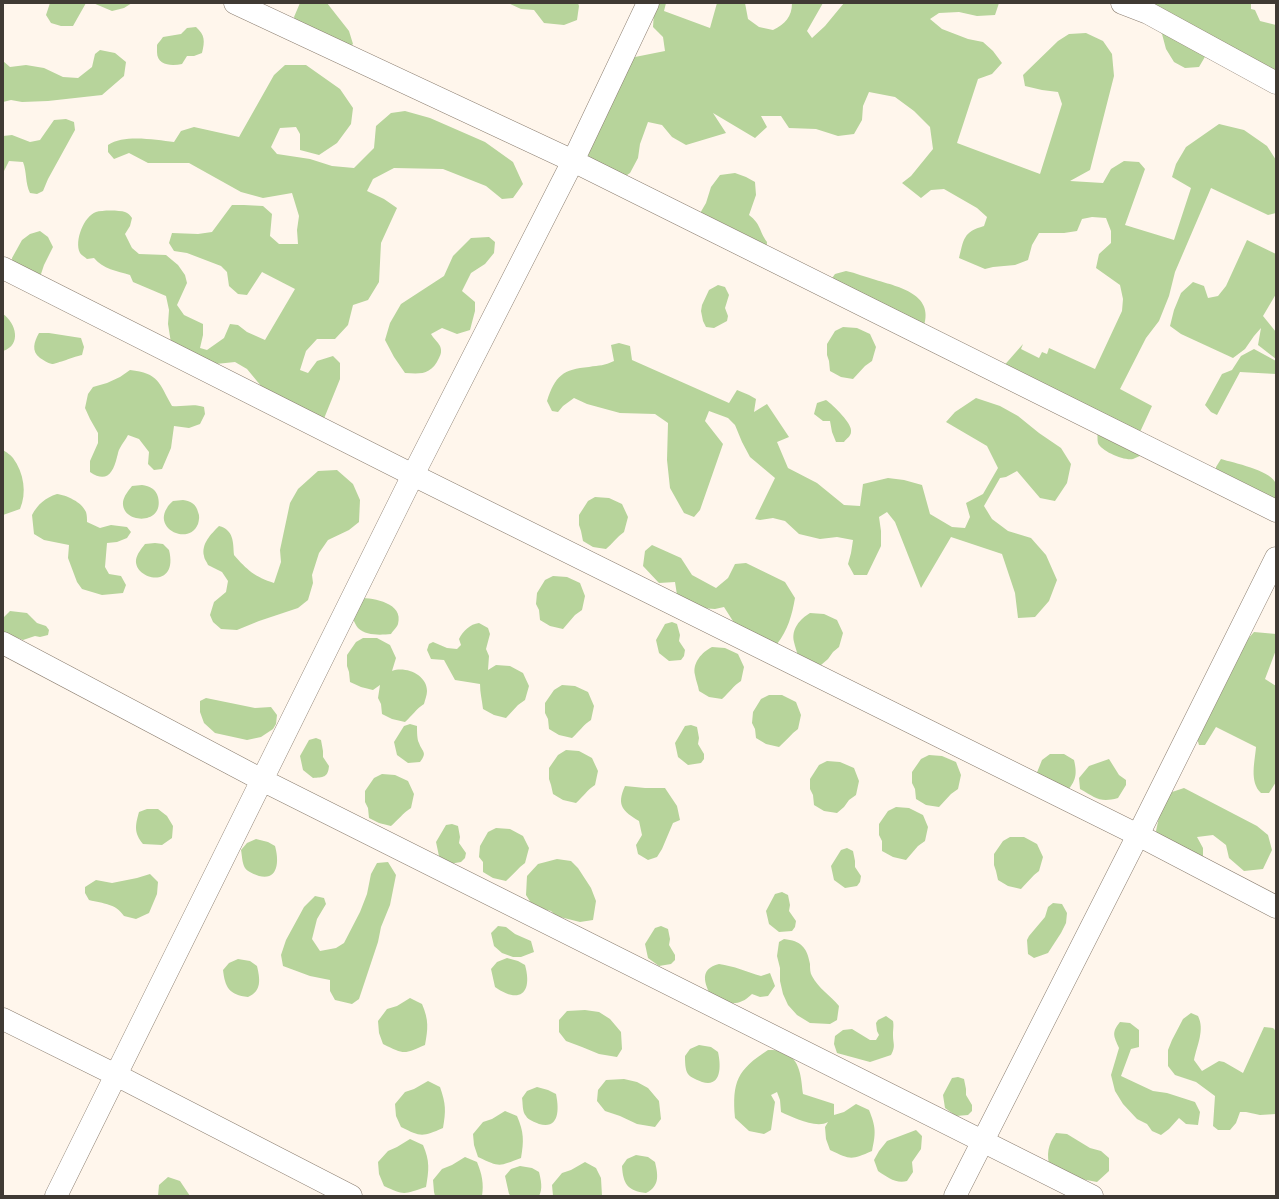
<!DOCTYPE html>
<html>
<head>
<meta charset="utf-8">
<style>
  body { margin:0 }
  #map { position:relative; width:1279px; height:1199px; overflow:hidden; background:#fff6ec; font-family:Signika,sans-serif }
  canvas { display:block }
  .frame { position:absolute; inset:0; border:4px solid #403a34; pointer-events:none }
</style>
</head>
<body>
<div id="map">
<canvas width="1279" height="1199"></canvas>
<div class="frame"></div>
</div>
<script>
const ctx = document.querySelector('canvas').getContext('2d');
ctx.lineJoin = 'round';
function fillPath(path, color) { ctx.fillStyle = color; ctx.fill(path, 'evenodd'); }
function strokePath(path, color, width, dash) { ctx.strokeStyle = color; ctx.lineWidth = width; ctx.lineCap = dash ? 'butt' : 'round'; ctx.setLineDash(dash || []); ctx.stroke(path); }
fillPath(new Path2D(`
  M50 3H86L73 26H61L51 23 46 15Z
  M93 3H132L124 8 112 11Z
  M300 3H327L349 31 353 44 346 51 299 34 294 17Z
  M508 3H578L579 6 577 20 564 25 544 23 534 10 521 9Z
  M658 3H666L664 11 710 28 717 3H745L748 19 759 27 773 30C785 24 792 17 792 3H823L807 31 812 38 825 26 844 3H999L995 15 977 16 959 12 939 13 930 19 942 29 968 39 983 42 993 51 1002 63 992 74 978 79 957 143 1040 174 1062 104 1058 92 1042 90 1025 86 1023 75 1058 41 1069 34 1086 33 1103 41 1112 54 1114 76 1090 170 1070 181 1103 183 1111 169 1124 161 1139 162 1145 169 1125 225 1174 240 1191 188 1172 177 1176 164 1186 147 1219 124 1244 130 1267 146 1276 160V213L1268 215 1211 188 1175 272 1169 296 1159 321 1146 338 1120 389 1152 406 1140 432 1142 455C1139 456 1136 458 1133 459 1124 461 1101 451 1098 443 1097 440 1098 436 1097 433L994 377 1023 344 1021 349 1039 358 1042 352 1047 354 1049 348 1095 369 1122 311 1123 299 1120 285 1096 268 1099 254 1111 243V231L1106 218 1092 217 1082 219 1077 231 1064 233H1039L1032 245 1028 260 1015 265 993 267 985 269 959 258C964 239 963 232 984 226L987 217 977 208 944 189 931 190 921 198 902 183 911 176 933 149 930 127 914 111 895 97 869 92 863 106 862 120 854 134 838 136 816 129 789 128 781 116H761L767 127 755 138 713 113 726 133 686 145 672 137 662 125 648 122 640 144 638 158 630 173 615 183 577 149 625 59 665 51 663 37 653 27 654 12Z
  M1111 3H1201L1202 4 1251 3V9L1255 10 1260 21 1276 25V74L1206 55 1199 67 1185 68 1174 62 1166 49 1162 34 1151 23Z
  M196 27C205 35 205 41 202 53L194 56H187L182 64C172 66 157 66 157 52 157 51 157 46 157 45 158 43 161 40 163 37L181 34 187 28Z
  M100 50 115 53 126 62 124 76 102 95 48 101 22 102 11 100 3 102V61L10 67 26 65 44 68 63 77 78 78 92 67 95 54Z
  M285 65H306L340 89 353 108 351 124 337 143 319 155 300 150V134L296 127 280 128 271 147 277 154 310 159 332 166 354 168 374 148 376 126 391 113 405 111 430 118 485 142 513 162 523 184 513 198 502 199 486 186 443 169 394 168 373 179 367 191 384 199 397 208 381 243 379 282 368 300 353 305 348 325 335 339H317L306 351 300 370 308 373 317 361 333 356 340 363V379L323 421 266 392 247 369 235 362 206 365 171 343 168 324 169 310 166 296 133 282 130 275C117 271 103 269 94 258L87 259C85 257 81 255 80 253 74 241 84 216 96 212 102 210 119 210 125 212 128 213 130 215 132 218L130 226 125 234 132 248 139 254 166 255 178 265 185 275 187 283 177 305 184 315 203 324V335L200 348 207 350 224 338 230 324 238 325 247 332 265 340 295 289 262 272 247 295 238 294 229 286 227 272 221 266 187 253 174 251 169 243 172 233 198 234 212 232 232 205H244L263 206 272 214 270 236 279 244H298L297 230 299 216 292 193 263 198 241 192 189 163H148L129 153 114 159 108 152V145C125 134 155 140 174 142L181 131 194 127 239 137 274 75Z
  M66 119 74 122 75 130 48 179 43 191 37 194 30 193C25 183 27 172 23 162L9 161 3 173V136L12 135 30 142 40 140 54 120Z
  M735 173 746 177 755 182 756 195 749 215C761 224 759 231 767 242L766 254 699 215 706 203 711 187 720 175Z
  M40 231 48 237 53 247 44 265 39 280 13 272 12 258 22 240 30 234Z
  M489 237 495 242 494 253 485 264 471 273 462 291 475 302V311L470 330 457 334 442 328 431 334C433 338 438 342 440 346 442 351 441 354 439 358 431 375 421 374 405 373L394 357 385 340 390 323 401 304 444 276 453 256 471 238Z
  M1247 240 1276 254V294L1263 316 1276 332V359L1258 345 1261 328 1254 336 1245 349 1233 358 1181 334 1170 326 1174 310 1181 293 1193 282 1204 286 1208 298 1218 296 1226 286Z
  M846 271C856 273 865 277 876 280 899 287 934 294 924 326L830 281 835 274Z
  M718 285 725 287 729 295 725 308 728 316 727 321 714 328 706 327 703 321 701 311 702 305 709 290Z
  M3 314C16 323 22 345 3 351Z
  M843 327 857 328 870 334 876 347 872 361 865 366 853 379 841 377 830 371 829 361 827 355V344L835 331Z
  M39 333H49L81 338 84 347 82 355C76 356 56 364 52 364 47 363 44 360 40 358 31 351 34 342 39 333Z
  M619 343 630 346 632 360 729 403 737 390 749 395 756 399 754 412 767 404 789 437 777 442 788 468 817 483 844 505 860 506 863 484 888 478 904 480 922 485 930 514 952 527 965 528 970 517 966 503 983 494 998 468 987 446 946 422 955 412 976 398 1000 406 1018 416 1039 433 1061 448 1071 464 1067 483 1055 501 1040 498 1017 471 1006 477 1000 478 984 506 992 519 1008 531 1031 538 1046 555 1057 580 1049 601 1035 617 1018 618 1015 593 1002 554 951 537 921 588 895 522 887 512 879 517 881 531V546L867 575H854L848 564 851 553 853 540 837 537 820 539 799 534 785 521 773 518 760 520 755 519 775 478 750 457 742 442 735 425 728 418 709 411 705 421 723 444 700 510 694 517 684 513 670 488 667 460 668 423 655 414 620 413 587 404 574 398 563 406 558 412 552 411 547 401C555 376 563 369 589 367 600 365 604 366 614 361L611 345Z
  M1254 349 1276 361V374L1240 372 1217 415 1211 412 1205 405 1222 374 1232 370 1241 356Z
  M130 370C159 373 159 383 172 406 184 407 193 403 204 407L205 414 200 424 189 428 174 426 171 448 162 469 154 470 148 464 149 452 139 439 128 435C126 439 122 444 120 448 118 451 118 454 117 457 113 474 106 483 90 472V461L98 443V433L90 419 85 408 88 394 93 387 107 383 120 377Z
  M826 400C833 405 853 424 851 432 851 436 846 439 844 442H836L832 432 830 421H823L814 414 817 403Z
  M3 450C6 452 11 455 13 458 24 473 27 493 20 509L3 515Z
  M1221 459C1234 463 1269 470 1275 482 1278 486 1276 495 1276 500L1216 476V467Z
  M337 470 353 484 360 500 359 522 349 530 328 540 319 553 312 575 313 583 308 600 298 608 259 621 237 630 221 629 213 622 210 615 214 602 226 592 228 581 222 572 208 565C207 562 204 559 204 556 201 544 211 534 219 526 234 530 233 542 234 555 247 570 255 577 274 583L281 562 280 550 290 503 298 489 318 471Z
  M142 485C150 486 156 489 158 497 165 526 121 524 123 502 124 496 128 491 132 486Z
  M57 494C66 495 82 502 86 512 87 515 87 519 87 522L100 528 111 525 127 527 131 532 127 538 117 542 107 543 105 567 109 574 121 576 126 585 123 593 102 595 82 589 77 582 68 558 69 545 44 540 34 534 32 515C38 504 45 498 57 494Z
  M595 497 609 498 622 504 628 517 624 532C617 537 612 544 606 549L593 547 583 541 581 531 579 525V515L588 501Z
  M183 500C191 501 196 504 198 512 200 516 199 520 198 524 189 546 153 529 167 508 168 505 171 503 173 501Z
  M155 543 163 544 169 550C179 590 134 580 136 560 137 554 141 549 145 544Z
  M652 545 681 558 692 575 716 588 728 578 735 564 746 563 785 582 795 598C792 615 788 630 777 644L738 629 724 607 715 609 700 608 677 595 675 582 659 583 643 566 645 551Z
  M553 576 567 577 580 583 585 596 582 610 575 615 563 629 550 626 540 620 539 610 536 604 537 593 545 580Z
  M360 598C374 598 404 603 398 624 397 627 393 631 391 634 381 635 366 636 358 628 356 626 354 621 353 619Z
  M10 611 27 613 37 623 46 626 49 630 48 635 40 637 35 636 23 640 3 632V618Z
  M810 613 824 614 837 620 843 633 839 647 833 652 828 659 821 665 798 657C797 651 795 647 794 642 791 629 800 619 810 613Z
  M672 622 677 624 680 635 679 641 685 650 684 656 681 660 669 661 659 653 656 640 665 624Z
  M479 623 488 628 490 634 486 649 489 656 488 670 496 665 510 666 523 673 529 686 525 700 518 705 506 718 494 715 483 709C482 700 480 693 480 684L455 680 444 660 431 659 427 650 429 644 433 642 447 648 457 649 461 645 459 639C463 631 470 624 479 623Z
  M1254 632 1276 634V650L1265 679 1276 686V782L1269 793H1261C1249 782 1255 761 1256 747L1216 727 1205 745H1199L1196 735 1246 641Z
  M363 638H377L390 645 396 658 392 671C406 666 427 675 427 691 427 695 425 700 424 704 416 709 412 716 405 722L392 719 382 714 381 704 378 698 380 685 373 690 361 687 350 682 349 672 347 666V655L356 642Z
  M712 647 725 648 738 654 744 667 741 681C733 686 729 693 722 699L709 697 699 691C698 685 696 681 695 675 692 663 702 652 712 647Z
  M562 685 575 686 588 692 594 706 591 720C583 725 579 732 572 738L559 735 549 729 548 719 545 713V703L554 690Z
  M769 695H782L796 702 801 715 798 729C791 734 786 741 779 747L766 744 756 738 755 729 752 723 753 712 761 699Z
  M206 698 255 708 271 707 277 715 276 724 273 729 261 737 247 740 215 733 204 723 200 712V701Z
  M410 724 417 726C417 731 417 740 419 743 422 752 428 752 420 762L408 763 397 755 394 742 404 726Z
  M691 725 697 727 699 738 698 744 704 754V759L701 763 688 765 678 757 675 743 685 726Z
  M316 738 321 740 323 751V757L329 766C328 778 323 777 313 778L303 770 300 756 309 740Z
  M566 750 579 751 592 758 598 771 595 785C587 790 583 797 576 803L563 800 553 794 551 785 549 779V768L558 755Z
  M1050 754H1064L1074 760C1078 777 1075 782 1064 795L1036 775 1042 760Z
  M929 755 942 756 956 762 961 775 958 789 951 794 939 807 926 805 916 799 915 789 912 783V772L921 759Z
  M1109 759 1119 775 1126 780V785L1118 798C1100 803 1096 798 1080 789L1079 778 1089 766Z
  M827 761 840 762 854 768 859 781 856 795 849 800 844 807 837 813 824 811 814 805 813 795 810 789V779L819 765Z
  M382 774 395 775 408 781 414 794 411 808C403 813 398 820 391 826L379 823 369 818 368 808 365 802V791L374 778Z
  M625 786 645 788H665L677 806 680 820 673 823 662 849 657 857 648 860 638 854 636 845 642 835 639 821C623 811 616 806 625 786Z
  M1184 788 1257 826 1268 835 1272 850 1263 869 1244 871 1229 858 1226 845 1213 835 1197 837 1203 848V858L1161 845 1156 831 1160 812 1172 792Z
  M896 807 909 808 923 815 928 827 925 841 918 846 906 860 893 857 882 851V841L879 835V824L888 811Z
  M147 809H158L167 816 173 826 172 838 162 845 143 844C134 833 135 826 139 812Z
  M452 824 458 826 460 837 459 843 466 853 465 858 461 862 449 864 439 856 436 842 446 825Z
  M496 828 510 829 523 836 529 848 525 863C518 868 513 875 506 881L493 878 483 872V862L479 857 480 846 488 832Z
  M1010 837H1024L1037 844 1043 857 1039 871C1032 876 1027 883 1021 889L1008 886 998 880 996 871 994 865V854L1003 841Z
  M256 839 268 842 275 846C279 860 279 881 259 876 254 874 248 872 245 868 242 863 242 855 241 850L247 843Z
  M847 848 853 851 855 861V867L861 876 860 882 857 886 845 888 834 880 831 866 841 850Z
  M557 859 571 861 578 868 591 888 596 901 593 920 580 922 556 916 551 911 539 908 531 903 526 895 527 876 538 864Z
  M388 862 396 875 390 905 381 927 378 942 359 999 352 1004 335 1000 330 991V980L310 976 283 966 281 955 286 940 304 907 315 896 324 898 326 904 317 919 312 939 320 951 336 948 344 943 360 912 367 894 371 874 377 863Z
  M150 874 158 882 157 894 149 913 136 919 124 916C115 903 104 904 89 900L85 893V887L96 880 112 883 137 878Z
  M782 892 788 895 790 905 789 911 796 921 795 927 792 931 779 932 769 924 766 911 775 894Z
  M1053 903 1062 904 1067 913 1066 923 1061 933 1048 953 1034 958 1028 954 1027 940 1029 936 1045 917 1048 907Z
  M498 926 506 927 515 934 531 941 534 952 521 957H513L502 953 494 946 491 933Z
  M661 926 668 929 670 939 669 945 675 955V960L671 964 659 966 648 958 645 944 655 928Z
  M784 939C801 941 807 947 810 964 810 968 810 973 812 976 818 988 831 996 839 1006L837 1020 830 1024 810 1023 797 1015 788 1005 783 994 780 981V968L777 956 779 942Z
  M507 958 518 961 525 965C533 994 519 1004 495 987L491 969 497 962Z
  M238 959 250 961 257 966C260 979 262 991 248 997 229 995 225 987 223 970L229 963Z
  M719 964C734 966 747 972 761 976L770 973 775 986 768 996 760 997 752 994C738 1008 728 1003 712 998 704 983 699 969 719 964Z
  M410 998 422 1004C429 1020 428 1029 425 1045 404 1054 405 1055 383 1044L379 1033 378 1021 387 1009 397 1006Z
  M585 1010 599 1012 610 1019 621 1032 622 1049 617 1057 599 1054 582 1047 566 1041 559 1032V1020L567 1011Z
  M1191 1013 1198 1016C1205 1030 1197 1045 1194 1060L1202 1071 1219 1061 1224 1062 1243 1073 1264 1027 1273 1028 1276 1031V1114L1260 1115 1246 1112H1240L1236 1123 1230 1130H1218L1213 1126 1215 1096 1196 1082 1175 1075 1168 1066V1050L1172 1040 1183 1019Z
  M886 1016 893 1021C894 1026 893 1029 893 1035 893 1044 896 1046 891 1055L870 1062 837 1053 834 1044 835 1036 843 1030 852 1029 870 1040H876L879 1035 877 1031 876 1023 878 1020Z
  M1120 1022 1130 1023 1139 1030V1047L1131 1049 1121 1076 1153 1091 1167 1093 1195 1102 1200 1112 1198 1125 1186 1124 1179 1118 1169 1129 1161 1135 1152 1131 1147 1124 1137 1119 1123 1104 1115 1091 1111 1075 1119 1048C1114 1036 1111 1033 1120 1022Z
  M699 1045 711 1047 718 1052C721 1065 722 1088 702 1082 698 1080 691 1078 688 1074 685 1070 685 1061 685 1056L690 1049Z
  M768 1050C773 1050 779 1050 784 1052 801 1060 801 1078 803 1094L834 1104V1115L844 1112 856 1104 869 1110C876 1127 876 1133 872 1151 851 1160 851 1160 830 1150L826 1139 825 1127 828 1122C816 1129 792 1117 781 1112L780 1100 777 1092 771 1095 775 1102 771 1130 764 1134 749 1131 735 1118C732 1082 737 1070 768 1050Z
  M958 1077 964 1079 966 1089V1095L972 1105V1111L968 1115 956 1116 945 1108 943 1095 952 1078Z
  M624 1079 637 1082 648 1088 659 1101 661 1119 655 1127 637 1124 620 1116 605 1111 597 1101 598 1090 606 1080Z
  M428 1081 440 1087C446 1104 446 1111 443 1128 422 1137 421 1137 401 1127L396 1116 395 1104 405 1092 414 1089Z
  M537 1087 548 1090 556 1094C559 1108 560 1130 539 1124 535 1122 528 1120 526 1116 522 1112 523 1103 522 1098L527 1091Z
  M505 1111 517 1116C524 1132 524 1141 521 1158 499 1166 501 1168 478 1157L474 1145 473 1134 483 1122 492 1119Z
  M916 1130 922 1136 921 1149 912 1162 913 1172 907 1181C896 1184 887 1177 878 1171L874 1160 879 1151 887 1141Z
  M1056 1133 1067 1134 1090 1148 1101 1151 1109 1158V1171L1097 1182 1076 1178 1050 1168C1046 1154 1048 1145 1056 1133Z
  M410 1139 423 1145C430 1161 429 1170 426 1187 404 1194 405 1196 384 1186L379 1174 378 1162 388 1151 397 1147Z
  M636 1155 648 1157 655 1162C658 1175 660 1186 646 1193 627 1191 623 1183 622 1166L627 1159Z
  M465 1157 477 1162C482 1174 484 1184 482 1196H435L434 1192 433 1180 442 1169 452 1165Z
  M585 1162 596 1168 601 1178 602 1196H553L552 1185 562 1173 571 1170Z
  M520 1166 532 1168 539 1172C541 1180 543 1189 539 1196H511L509 1194 505 1176 511 1169Z
  M168 1177 180 1181 190 1196H158L159 1185Z`), '#b7d49b');
const street = new Path2D(`
  M235 3 573 161 1276 511
  M1122 3 1148 13 1276 83
  M3 643 262 780 1092 1196
  M3 1019 116 1075 351 1196
  M56 1196 413 475 573 161 648 3
  M955 1196 1138 835 1276 558`);
const secondary = new Path2D(`
  M3 268 413 475 1138 835 1276 907`);
strokePath(street, '#8b7e70', 23);
strokePath(secondary, '#8b7e70', 23);
strokePath(street, '#fff', 22);
strokePath(secondary, '#fff', 22);
</script>
</body>
</html>
